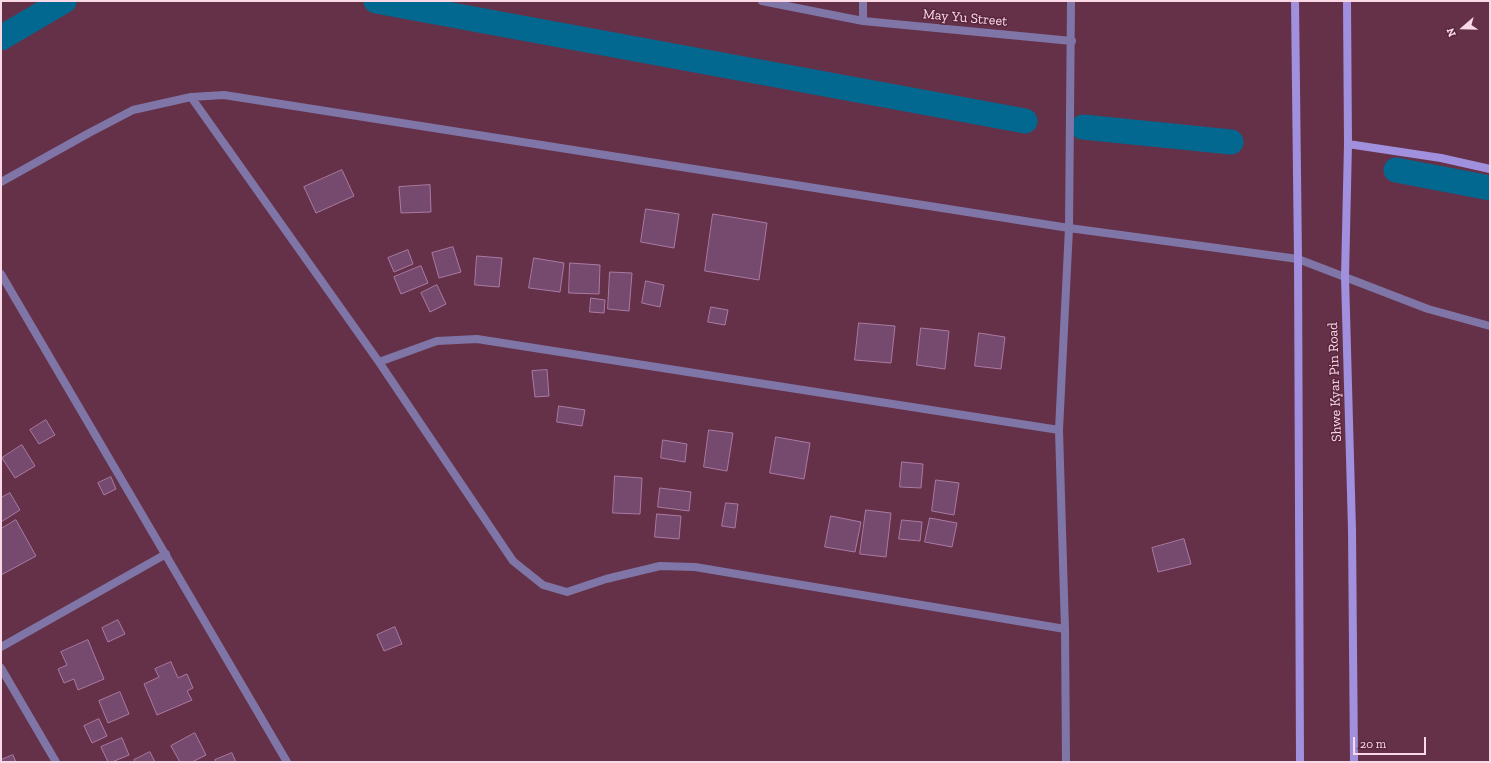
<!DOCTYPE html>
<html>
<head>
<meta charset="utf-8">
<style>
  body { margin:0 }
  #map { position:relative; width:1491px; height:763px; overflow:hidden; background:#653149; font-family:"Zilla Slab",serif }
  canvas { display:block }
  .frame { position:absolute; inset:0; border:2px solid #fad9e6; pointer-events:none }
  .north { position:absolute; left:1443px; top:8px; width:40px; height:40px; -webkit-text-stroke:3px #59263e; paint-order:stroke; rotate:250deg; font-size:11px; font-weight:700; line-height:16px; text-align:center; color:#fad9e6 }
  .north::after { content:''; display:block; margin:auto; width:14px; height:18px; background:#fad9e6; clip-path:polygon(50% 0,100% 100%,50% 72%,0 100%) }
  .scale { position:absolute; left:1353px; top:737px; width:73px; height:18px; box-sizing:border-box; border:2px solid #fad9e6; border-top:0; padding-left:5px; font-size:12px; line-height:14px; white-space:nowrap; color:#fad9e6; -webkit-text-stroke:3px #59263e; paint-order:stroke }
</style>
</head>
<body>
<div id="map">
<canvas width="1491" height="763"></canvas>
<div class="frame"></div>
<div class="north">N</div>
<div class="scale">20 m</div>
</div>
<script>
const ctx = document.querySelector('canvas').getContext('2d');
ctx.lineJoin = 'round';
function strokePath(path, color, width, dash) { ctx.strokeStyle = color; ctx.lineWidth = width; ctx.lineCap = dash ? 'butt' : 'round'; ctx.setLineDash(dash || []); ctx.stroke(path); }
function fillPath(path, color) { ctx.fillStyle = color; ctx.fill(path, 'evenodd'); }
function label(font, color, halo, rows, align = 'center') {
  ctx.font = font + ' "Zilla Slab",serif'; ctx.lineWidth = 3; ctx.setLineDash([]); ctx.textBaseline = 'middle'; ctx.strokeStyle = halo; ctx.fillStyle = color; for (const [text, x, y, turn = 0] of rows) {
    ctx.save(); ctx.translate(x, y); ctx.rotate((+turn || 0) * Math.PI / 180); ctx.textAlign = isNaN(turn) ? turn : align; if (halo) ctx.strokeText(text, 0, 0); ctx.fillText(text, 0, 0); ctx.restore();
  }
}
strokePath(new Path2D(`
  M376 1 1025 121
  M1 38 64 1
  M1083 127 1231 142
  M1396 170 1490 188`), '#03688f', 25);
const building = new Path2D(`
  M342 170 354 196 316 213 304 187Z
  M430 185 431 212 401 213 399 187Z
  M646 209 679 214 674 248 641 242Z
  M713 214 767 223 759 280 705 271Z
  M453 247 461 272 439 278 432 253Z
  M408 250 413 264 394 272 388 258Z
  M477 256 502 258 499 287 475 285Z
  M534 258 564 263 560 292 529 288Z
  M570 263 600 265 599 294 569 293Z
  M421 266 428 283 401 294 394 277Z
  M610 272 632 273 629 311 608 309Z
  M646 281 664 285 660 307 642 303Z
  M437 285 446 304 430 312 421 293Z
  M591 298 605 300 604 313 590 312Z
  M711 307 728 310 725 325 708 322Z
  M859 323 895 326 891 363 855 360Z
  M921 328 949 331 945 369 917 365Z
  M979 333 1005 337 1001 369 975 366Z
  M547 370 549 396 535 397 532 371Z
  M559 406 585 410 582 426 557 422Z
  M46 420 55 435 39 444 30 430Z
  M709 430 733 433 727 471 704 467Z
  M776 437 810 443 804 479 770 473Z
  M663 440 687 444 685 462 661 458Z
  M22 445 35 466 15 478 2 458Z
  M902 462 923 464 921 488 900 487Z
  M615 476 642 478 640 514 613 513Z
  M111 477 116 489 104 495 98 483Z
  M936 480 959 483 954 515 932 511Z
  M660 488 691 492 689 511 658 507Z
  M10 493 20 510 1 522V498Z
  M726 503 738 504 735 528 722 526Z
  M866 510 891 513 886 557 860 554Z
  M657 514 681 516 679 539 655 537Z
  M831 516 861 522 855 552 825 547Z
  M930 518 957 523 952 547 925 542Z
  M16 520 36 556 1 575V529Z
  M902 520 922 522 920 541 899 539Z
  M1184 539 1191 564 1158 572 1152 548Z
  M118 620 125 634 108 642 102 628Z
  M395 627 402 644 384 651 377 635Z
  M88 640 104 679 78 690 74 679 64 683 58 669 67 665 61 652Z
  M171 662 178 678 187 674 193 688 187 691 192 700 157 715 144 684 159 677 155 669Z
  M120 692 129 714 108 723 99 701Z
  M99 719 107 736 92 743 84 726Z
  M195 733 206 755 192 762H180L171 746Z
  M122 738 129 755 112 762H108L101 747Z
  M150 752 155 762H135L134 760Z
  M232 753 236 762H216L215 760Z
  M13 755 16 762H1V760Z`);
fillPath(building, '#764a6f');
strokePath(building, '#aa7aa2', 1);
strokePath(new Path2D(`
  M762 1 863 21 1072 41
  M863 21V1
  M191 97 379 362 513 561 543 585 567 592 606 579 660 566 695 567 1065 629
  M1 182 89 133 133 110 191 97 224 95 1069 228 1298 259 1428 309 1490 326
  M1 274 287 762
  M379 362 437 341 477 339 1059 430
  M1 647 166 554
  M1 668 56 762
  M1066 762 1065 629 1059 430 1069 228 1071 1`), '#7f76a7', 8);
strokePath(new Path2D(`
  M1295 1 1298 259 1300 762
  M1347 1 1348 144 1345 277 1352 530 1354 762
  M1348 144 1441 158 1490 169`), '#a090de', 8);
label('14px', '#fad9e6', '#59263e', [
  ["May Yu Street",965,18,5],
  ["Shwe Kyar Pin Road",1335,382,-92]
]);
</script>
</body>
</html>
